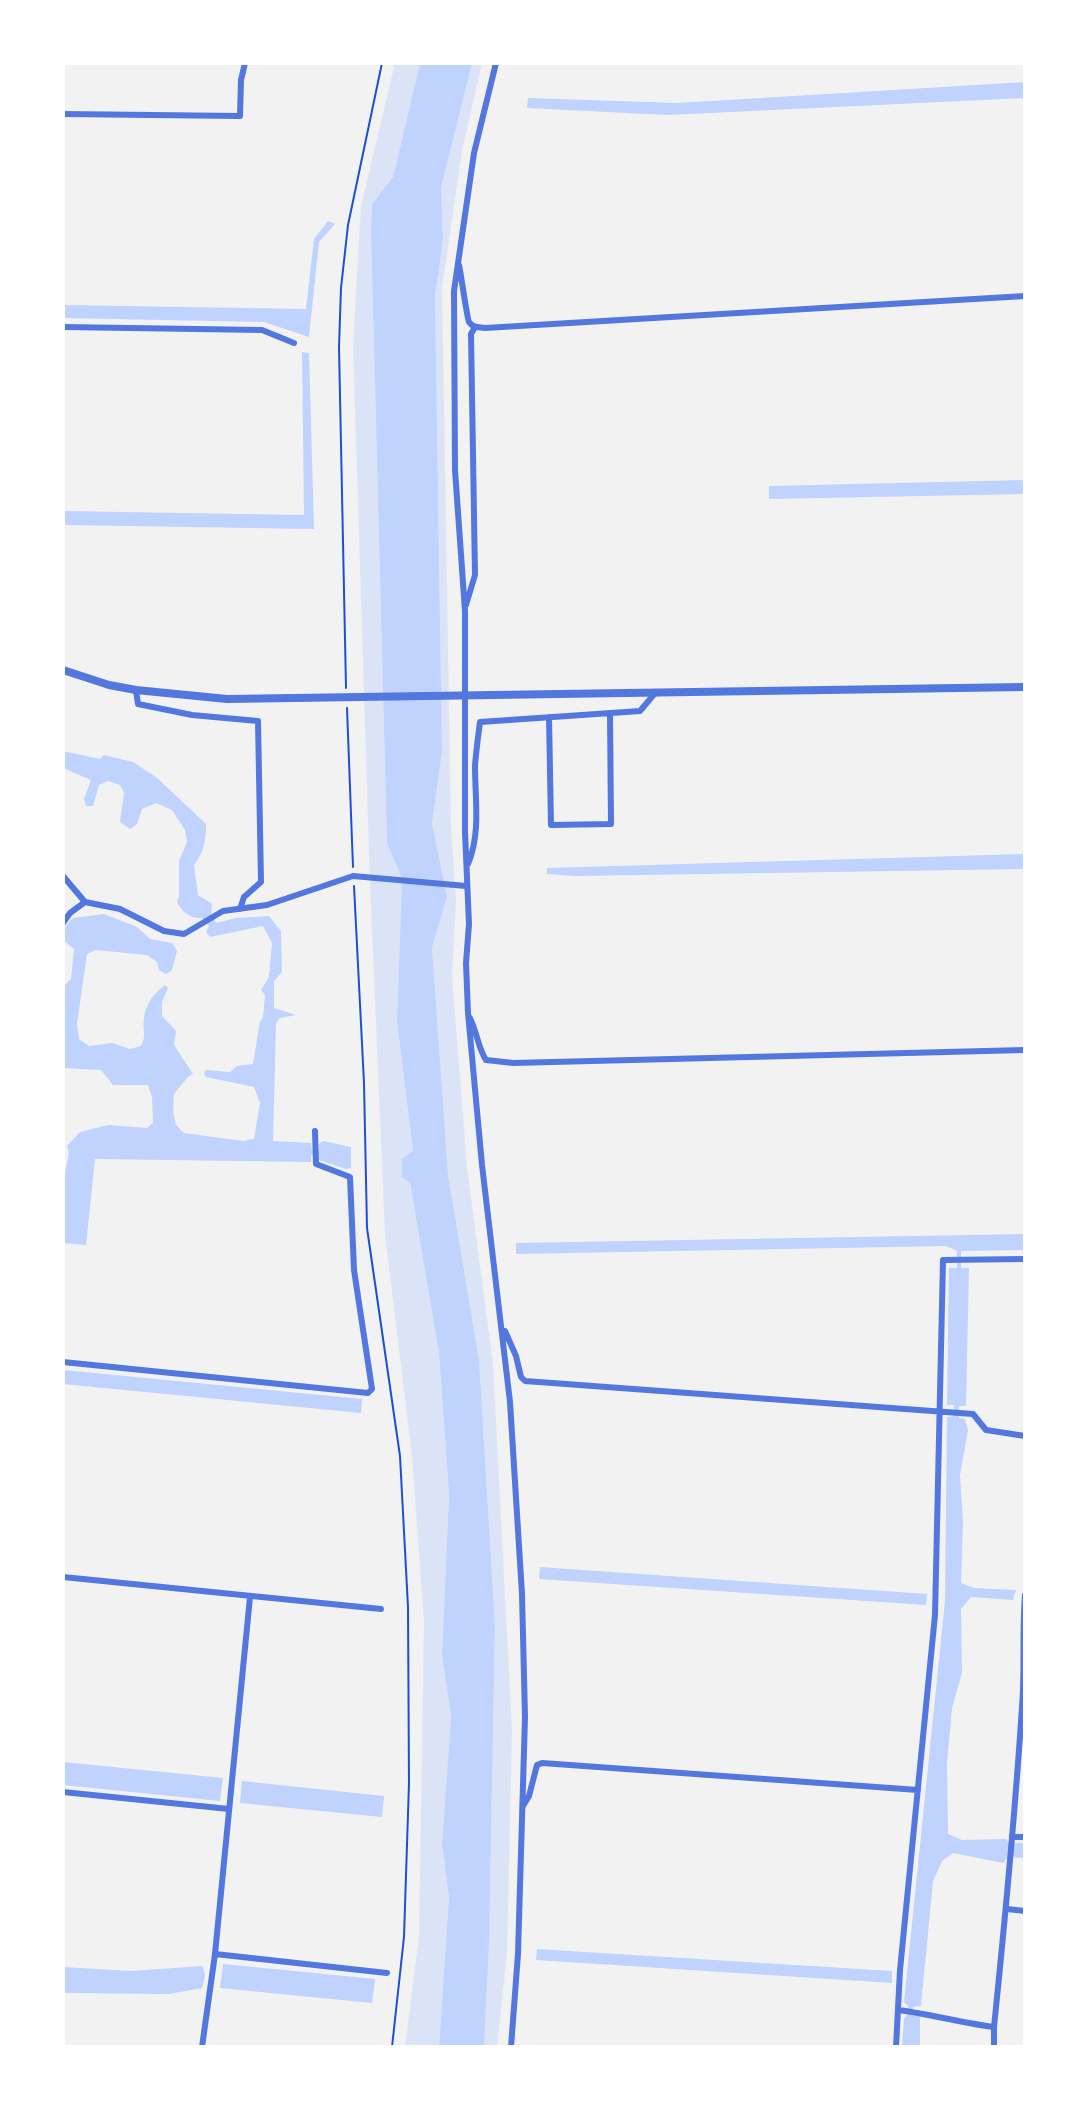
<!DOCTYPE html>
<html>
<head>
<meta charset="utf-8">
<style>
  body { margin:0 }
  #map { position:relative; width:1088px; height:2110px; overflow:hidden; background:#f2f2f2; font-family:"Roboto Serif",serif }
  canvas { display:block }
  .frame { position:absolute; inset:0; border:65px solid #fff; pointer-events:none }
</style>
</head>
<body>
<div id="map">
<canvas width="1088" height="2110"></canvas>
<div class="frame"></div>
</div>
<script>
const ctx = document.querySelector('canvas').getContext('2d');
ctx.lineJoin = 'round';
function fillPath(path, color) { ctx.fillStyle = color; ctx.fill(path, 'evenodd'); }
function strokePath(path, color, width, dash) { ctx.strokeStyle = color; ctx.lineWidth = width; ctx.lineCap = dash ? 'butt' : 'round'; ctx.setLineDash(dash || []); ctx.stroke(path); }
fillPath(new Path2D(`
  M395 63H420L393 177 372 204 371 233 387 843 402 878 397 1022 413 1151 402 1177 410 1183 439 1353 449 1495 442 1656 451 1716 442 1844 449 1898 439 2047H405L419 1936 424 1622 412 1456 385 1235 370 882 353 346 361 206Z
  M472 63H482L462 151 442 288 451 827 456 901 452 976 467 1167 493 1364 512 1730 507 1954 497 2047H484L489 1944 495 1624 479 1359 448 1174 432 948 447 897 432 823 442 752 435 296 443 240 441 188Z`), '#dbe4f7');
fillPath(new Path2D(`
  M420 63H472L441 188 443 240 435 296 442 752 432 823 447 897 432 948 448 1174 479 1359 495 1625 489 1944 484 2047H439L449 1898 442 1844 451 1716 442 1656 449 1495 439 1353 410 1183 402 1177V1159L413 1151 397 1022 402 878 387 843 371 233 372 204 393 177Z
  M1025 82V98L668 115 527 108 528 98 678 103Z
  M328 221 335 224 319 242 309 337 264 322 63 318V305L306 309 314 239Z
  M302 352 309 353 314 529 65 525 63 527V511L304 515Z
  M1025 480V494L769 499V486Z
  M63 751 100 759 104 755 133 762 156 777 206 824C206 839 204 853 194 865L198 895 212 904 211 914 216 923 236 918 269 916 281 931 282 972 274 981V1008L296 1015 280 1018 276 1023 273 1141 311 1143 312 1151H319V1144L323 1141 351 1147V1168L346 1169 319 1160V1155H311V1162L95 1159 86 1245 63 1243V1180L69 1154 67 1146 80 1132 108 1125 147 1128 153 1123 152 1097 148 1085H113L101 1070 63 1068V984L65 985 71 979 74 949 63 940V929L73 918 104 914 137 927 150 939 172 943 177 951 172 970 166 974 159 970 157 962 147 955 96 950 87 954 77 1024 79 1039 89 1046 112 1043 130 1049 141 1046C147 1036 142 1030 144 1018 145 1005 155 992 165 985L168 988 162 1002V1016L176 1031 174 1045 193 1074 188 1077 174 1094 173 1112 176 1125 184 1133 243 1141 254 1139 260 1103 254 1087 206 1077 204 1074 206 1070 230 1072 237 1066 253 1064 260 1021 263 1018 265 995 261 990 269 977 272 943 263 926 210 937 206 932 209 926 202 918C191 919 182 912 177 902L179 896V861L187 842 185 830 172 810 156 803 142 809 137 824 130 829 120 822 124 793 120 785 108 781 99 785 93 806H86L84 799 91 780 63 768Z
  M1025 854V869L575 876 547 874V868Z
  M1025 1234V1250L961 1251V1268H969L966 1406H959V1418L965 1419 968 1430 960 1475 963 1521 961 1583 974 1588 1016 1590 1013 1600 971 1597 961 1609 962 1673 952 1708 947 1763 948 1834 962 1840 1006 1839 1009 1843H1025V1858L1008 1857 1003 1863 953 1853 942 1861 933 1881 921 2006 913 2007 912 2015 920 2016V2047H902L904 2019 908 2014V2006L904 2002 945 1601 947 1417 954 1416V1405H947L949 1268H957V1251L946 1246 516 1254V1243Z
  M63 1370 362 1399 361 1413 63 1384Z
  M540 1567 927 1594 926 1605 539 1579Z
  M63 1762 223 1778 220 1801 63 1785Z
  M242 1781 384 1796 382 1817 240 1803Z
  M537 1949 892 1971V1983L536 1960Z
  M223 1964 375 1979 372 2003 220 1988Z
  M203 1966 205 1976 202 1988 169 1994 63 1993V1967L131 1971Z`), '#bfd3fe');
strokePath(new Path2D(`
  M346 688 339 347 341 288 348 225 382 63
  M347 708 353 867
  M354 886 364 1083 367 1228 400 1456 408 1607 409 1783 404 1937 392 2047`), '#1d4ed8', 2);
strokePath(new Path2D(`
  M496 63 474 153 454 291 455 470 465 611V832L469 924 466 963 468 1013 482 1165 510 1402 522 1594 525 1717 518 1954 511 2047
  M63 114 240 116 241 80 245 63
  M459 265C461 274 467 318 469 322 473 328 479 327 485 328L1025 296
  M63 327 262 330 294 343
  M466 605 475 575 471 334 475 327
  M136 690 138 704 192 715 258 721 261 882 244 897 240 909
  M549 717 551 825 611 824 610 713
  M468 864C481 833 475 799 475 766 476 752 478 737 480 722L640 711 656 692
  M63 876 85 902 120 909 164 931 184 934 223 911 267 905 353 876 466 886
  M63 923 70 913 85 902
  M470 1018C477 1032 478 1048 486 1060L513 1063 1025 1050
  M505 1331 516 1356 521 1377 525 1381 973 1414 986 1430 1025 1436
  M63 1362 368 1393 372 1389 354 1270 350 1177 316 1164 315 1131
  M63 1577 381 1609
  M63 1792 229 1809
  M523 1806 529 1796 537 1765 542 1763 918 1790
  M1014 1837H1025
  M1007 1909 1025 1911
  M215 1954 387 1973
  M898 2010C930 2014 962 2023 994 2027
  M202 2047 215 1954 250 1597
  M896 2047 900 1970 935 1615 943 1260 1025 1259
  M994 2047V2027C1005 1920 1015 1814 1022 1707 1025 1670 1022 1633 1025 1595`), '#5277de', 6);
strokePath(new Path2D(`
  M63 670 109 685 136 690 227 699 1025 687`), '#5277de', 8);
</script>
</body>
</html>
